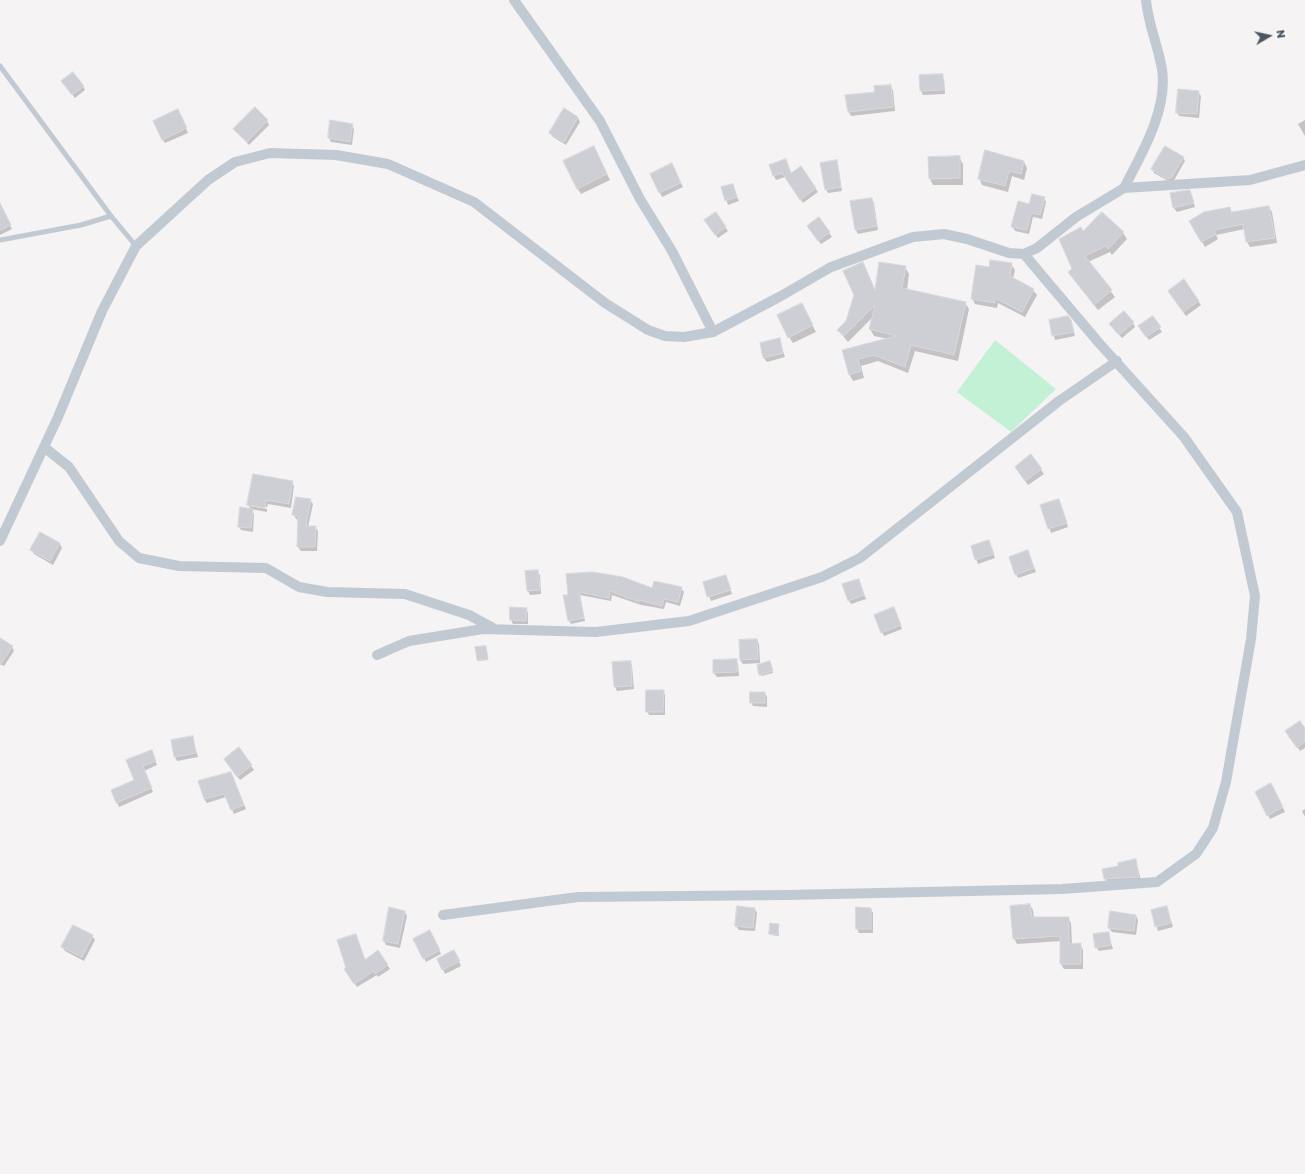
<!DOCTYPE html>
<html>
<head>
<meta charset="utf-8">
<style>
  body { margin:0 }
  #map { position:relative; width:1305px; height:1174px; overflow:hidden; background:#f5f3f3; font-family:"Golos Text",sans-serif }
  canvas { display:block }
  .north { position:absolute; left:1249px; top:16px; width:40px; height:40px; -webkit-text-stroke:3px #fff; paint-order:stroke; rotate:81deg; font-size:11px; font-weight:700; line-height:16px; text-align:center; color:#4a5661 }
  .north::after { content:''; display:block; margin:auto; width:14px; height:18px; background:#4a5661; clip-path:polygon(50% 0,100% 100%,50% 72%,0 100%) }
</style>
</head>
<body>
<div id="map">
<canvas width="1305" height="1174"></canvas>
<div class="north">N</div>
</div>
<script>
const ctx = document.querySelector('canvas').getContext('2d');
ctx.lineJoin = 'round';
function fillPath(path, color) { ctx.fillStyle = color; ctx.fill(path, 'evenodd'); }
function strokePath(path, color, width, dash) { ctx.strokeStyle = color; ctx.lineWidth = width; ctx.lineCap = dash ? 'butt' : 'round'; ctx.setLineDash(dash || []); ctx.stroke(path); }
fillPath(new Path2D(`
  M995 340 1056 389 1011 432 957 392Z`), '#c3f1d5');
fillPath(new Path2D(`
  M942 75 944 79 945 94 923 95 921 91Z
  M65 85 83 86 85 90 75 98Z
  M890 86 893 90 895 111 851 116 849 112 876 93Z
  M1198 92 1201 96 1199 118 1179 116 1177 112Z
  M564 110 578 118 580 122 566 145 553 137 550 133Z
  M180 115 188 133 165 143 162 139Z
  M1305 120V136L1298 124Z
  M267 121 269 125 249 145 234 129Z
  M352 125 354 129 352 145 331 142 329 138Z
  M594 148 610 180 581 194 577 188Z
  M959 157 963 164V185H933L930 179Z
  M1183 157 1185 161 1173 182H1170L1154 173 1152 169Z
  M786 160 791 174 815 188 818 192 803 203 785 177 776 180 774 176 770 166Z
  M836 161 838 165 842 191 828 193 826 189Z
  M1024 162 1027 168 1024 180 1012 176 1008 192 982 185 979 178Z
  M674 168 683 187 662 197 651 174Z
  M732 185 739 201 728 205 722 188Z
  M1190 191 1195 207 1177 212 1174 208Z
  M1044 198 1046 202 1042 219 1033 217 1029 234 1015 231 1012 226 1030 206Z
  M872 199 874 203 878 230 858 234 856 230Z
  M0 207 12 229 0 235Z
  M1269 207 1272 212 1277 243 1250 247 1247 242 1245 229 1216 235 1218 239 1205 247 1190 222 1230 208 1232 213Z
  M1102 213 1123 233 1127 239 1112 255 1110 252 1088 262 1115 297 1098 310 1069 273 1074 269 1084 233Z
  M819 219 832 237 821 244 811 231Z
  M708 224 725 227 728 231 718 238Z
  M1011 264 1015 270 1013 279 1033 290 1037 295 1025 317 998 303 997 308 975 304 972 298 990 269Z
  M905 267 909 274 907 290 965 303 969 309 958 361 915 351 908 373 878 361 861 366 864 378 853 381 849 374 844 351 888 339 874 336 870 329 873 317 848 342 838 330 876 292Z
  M1171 295 1198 301 1201 305 1186 316Z
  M805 311 816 332 793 343 789 337Z
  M1153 317 1162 332 1149 340 1142 330Z
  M1050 321H1071L1075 336 1055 340Z
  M1133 323 1135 327 1122 338 1113 328Z
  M779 339 785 357 767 362 764 358Z
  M1031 456 1044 474 1028 485 1018 471Z
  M292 482 294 486 291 508 268 504 267 507 250 504V506L267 509V512L251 509 254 514 253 532 241 530 239 526 251 509 248 505Z
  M310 500 313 504 308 527H315L318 531 317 551H301L298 547 299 520 296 519 294 515Z
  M1059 500 1068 527 1051 533 1042 506Z
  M40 533 60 544 62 548 53 565 34 554 31 550Z
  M989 541 995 558 978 564 972 547Z
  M1028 551 1036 572 1018 578 1016 574Z
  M537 571 540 575 541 594 530 595 528 591 526 572Z
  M593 573 653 589 681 588 684 592 680 606 666 602 664 609 641 605 612 595 611 601 580 595 585 621 571 624 569 620V595Z
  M726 576 732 594 711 601 704 583Z
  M858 580 866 599 851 604 849 600Z
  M526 609 528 613V624H513L511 620Z
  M895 612 902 629 884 636 882 632Z
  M0 639 12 647 14 651 4 666 0 664Z
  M757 640 759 644 760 663 743 664 740 660Z
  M486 647 488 660 478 661V660Z
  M736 660 738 664 739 676 717 677 714 673Z
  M630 662 632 666 634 689 617 691 615 687Z
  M771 664 773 673 761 676 760 674Z
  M663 691 665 695V715H649L647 711Z
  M765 693 767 697V707L753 706 751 702Z
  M1305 730V748L1300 751 1289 735Z
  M192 737 198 757 177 761 175 757Z
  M239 749 254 770 240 780 225 760Z
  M153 756 157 765 144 771 153 792 119 807 112 791 136 781 128 761Z
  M231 773 246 809 234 814 226 797 207 803 204 799Z
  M1273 788 1285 812 1270 819 1268 815Z
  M1305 809V817L1302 811Z
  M1136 861 1141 880 1107 883 1103 870 1119 867Z
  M1030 905 1033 910 1034 918H1068L1071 923 1072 944H1080L1083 950V969H1064L1061 964V941L1017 944 1014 938Z
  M1167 907 1173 927 1158 931 1152 911Z
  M755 909 757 913 755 931 739 930 736 926Z
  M871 909 873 913V933H859L857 929Z
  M405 912 407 916 400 948 386 945 384 941Z
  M1136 916 1138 920 1136 935 1112 932 1109 928Z
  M778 925 779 936 771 935 770 934Z
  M429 931 441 954 426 962 414 939Z
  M1108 933 1113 949 1099 951 1096 947Z
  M356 935 365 961 378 952 390 969 378 977 377 975 357 987 345 969Z
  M92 936 95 940 84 961 65 951 62 947Z
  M454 951 461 966 445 974 438 959Z`), '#0003');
const building = new Path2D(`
  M73 72 84 86 72 95 61 81Z
  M943 74V90L920 91 919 75Z
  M891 85 893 107 848 112 845 95 875 92 874 86Z
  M1178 89 1199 91 1197 114 1176 113Z
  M255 107 268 120 247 142 233 129Z
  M564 108 578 117 564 142 549 133Z
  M178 109 187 128 162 140 153 121Z
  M330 120 353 124 350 142 328 138Z
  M594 146 607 174 577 189 563 161Z
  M1165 146 1184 157 1171 178 1167 179 1151 169Z
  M985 150 1024 161 1021 174 1009 171 1005 186 978 179Z
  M960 156V178L929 179 928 157Z
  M786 159 791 173 801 166 816 188 800 200 782 173 773 176 769 165Z
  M837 160 841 187 825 190 820 163Z
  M672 163 681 183 659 193 650 174Z
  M733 184 737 197 725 201 721 187Z
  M1190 190 1194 203 1173 208 1170 193Z
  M1032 194 1045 197 1040 215 1031 213 1027 230 1011 227 1018 201 1029 204Z
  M872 198 877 226 855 230 850 201Z
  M0 203 11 225 0 230Z
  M1269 206 1275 238 1246 242 1243 224 1214 230 1216 234 1201 242 1189 221 1204 212 1230 207 1231 212Z
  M716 212 726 227 715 235 704 220Z
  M1102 212 1124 232 1108 249 1106 246 1085 256 1112 290 1094 305 1068 272 1072 269 1059 239 1081 227 1083 231Z
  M819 217 830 232 818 241 807 226Z
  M990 260 1012 263 1010 276 1034 289 1022 312 995 298V303L971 299 976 265 989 267Z
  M863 262 875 290 879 262 906 266 902 288 966 302 954 355 911 345 905 367 874 355 858 359 861 371 849 375 842 350 896 336 869 329 875 305 844 336 837 330 846 321 854 295 843 271Z
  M1184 279 1199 301 1183 312 1168 291Z
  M802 303 813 325 788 338 777 315Z
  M1124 311 1134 322 1119 335 1109 324Z
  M1068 316 1071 320 1074 332 1052 336 1049 320Z
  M1153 316 1161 327 1146 337 1138 326Z
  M780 338 783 353 763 358 760 343Z
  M1031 454 1042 469 1025 481 1015 467Z
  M253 474 293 481 289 504 266 500 265 508 247 505Z
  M296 497 311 499 306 526H316L315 547H297L298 516 292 515Z
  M1059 499 1067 523 1048 529 1040 505Z
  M240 507 253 509 251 528 238 527Z
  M40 532 60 543 50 561 30 550Z
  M989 540 994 554 975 560 971 546Z
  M1028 550 1034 568 1015 575 1009 557Z
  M538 570 540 590 527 591 525 571Z
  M593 572 623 577 652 588 654 581 682 587 678 602 664 599 662 606 639 600V602L610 591 609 598 579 592 584 618 568 621 563 595H568L566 574Z
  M726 575 731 590 707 597 703 582Z
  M859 579 864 595 848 601 842 584Z
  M510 607 527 608 526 621 510 620Z
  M894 607 901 625 881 633 874 615Z
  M0 638 13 646 0 665Z
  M757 639 758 659 740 660 739 640Z
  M486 646 488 659 477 660 475 647Z
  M737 659V672L713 673V660Z
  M631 661 632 686 614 687 612 662Z
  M770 661 773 671 759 675 757 665Z
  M646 690H664L663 712H646Z
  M750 692H765V703H750Z
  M1300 721 1305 728V742L1297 748 1285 731Z
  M193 736 196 753 174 757 171 740Z
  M239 747 252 765 237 777 224 759Z
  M152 750 156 761 143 766 152 788 116 803 111 790 134 780 126 760Z
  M231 772 244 805 231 810 224 794 204 799 198 781Z
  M1271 783 1283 807 1267 816 1255 792Z
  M1136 859 1139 877 1104 879 1102 869 1118 866V863Z
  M1030 904 1032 917H1069V944L1081 943V964H1060V936L1013 939 1010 906Z
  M737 906 755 908 753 928 735 926Z
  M1167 906 1171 923 1155 927 1151 910Z
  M389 907 405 911 398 944 383 941Z
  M856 907 871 908V929H856Z
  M1110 911 1136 915 1134 931 1108 928Z
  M770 923 779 924 778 935 769 934Z
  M73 925 93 935 82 957 61 947Z
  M430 930 440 950 423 959 413 939Z
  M1109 932 1111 945 1095 948 1093 934Z
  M356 934 365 960 378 950 388 965 375 974 374 971 354 984 344 969 346 968 337 940Z
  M454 950 460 961 442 970 437 959Z`);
fillPath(building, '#cdcfd5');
strokePath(building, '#d7d9de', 1);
strokePath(new Path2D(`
  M0 66 111 216 136 246
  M0 240 81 225 111 216`), '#c1cad2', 5);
strokePath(new Path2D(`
  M514 0 600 121 640 199 672 251 713 332
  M1124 188C1142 153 1168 110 1162 69 1158 46 1148 23 1146 0
  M44 447 69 467 119 541 139 558 179 566 266 568 299 587 327 592 405 594 469 615 493 628
  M0 541 58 417 102 311 136 246 208 180 235 162 270 153 336 155 388 164 474 202 605 303 648 330 665 336 684 337 713 332 781 296 831 267 913 237 944 234 967 239 1009 253 1024 254 1037 248 1076 217 1124 188 1250 180 1305 165
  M377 655 409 641 483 629 596 632 689 621 822 577 860 558 1059 401 1117 361
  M443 915 578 897 787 895 1062 889 1157 882 1196 854 1213 828 1226 782 1251 639 1255 596 1237 512 1184 437 1099 343 1024 254`), '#c1cad2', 10);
</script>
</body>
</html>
